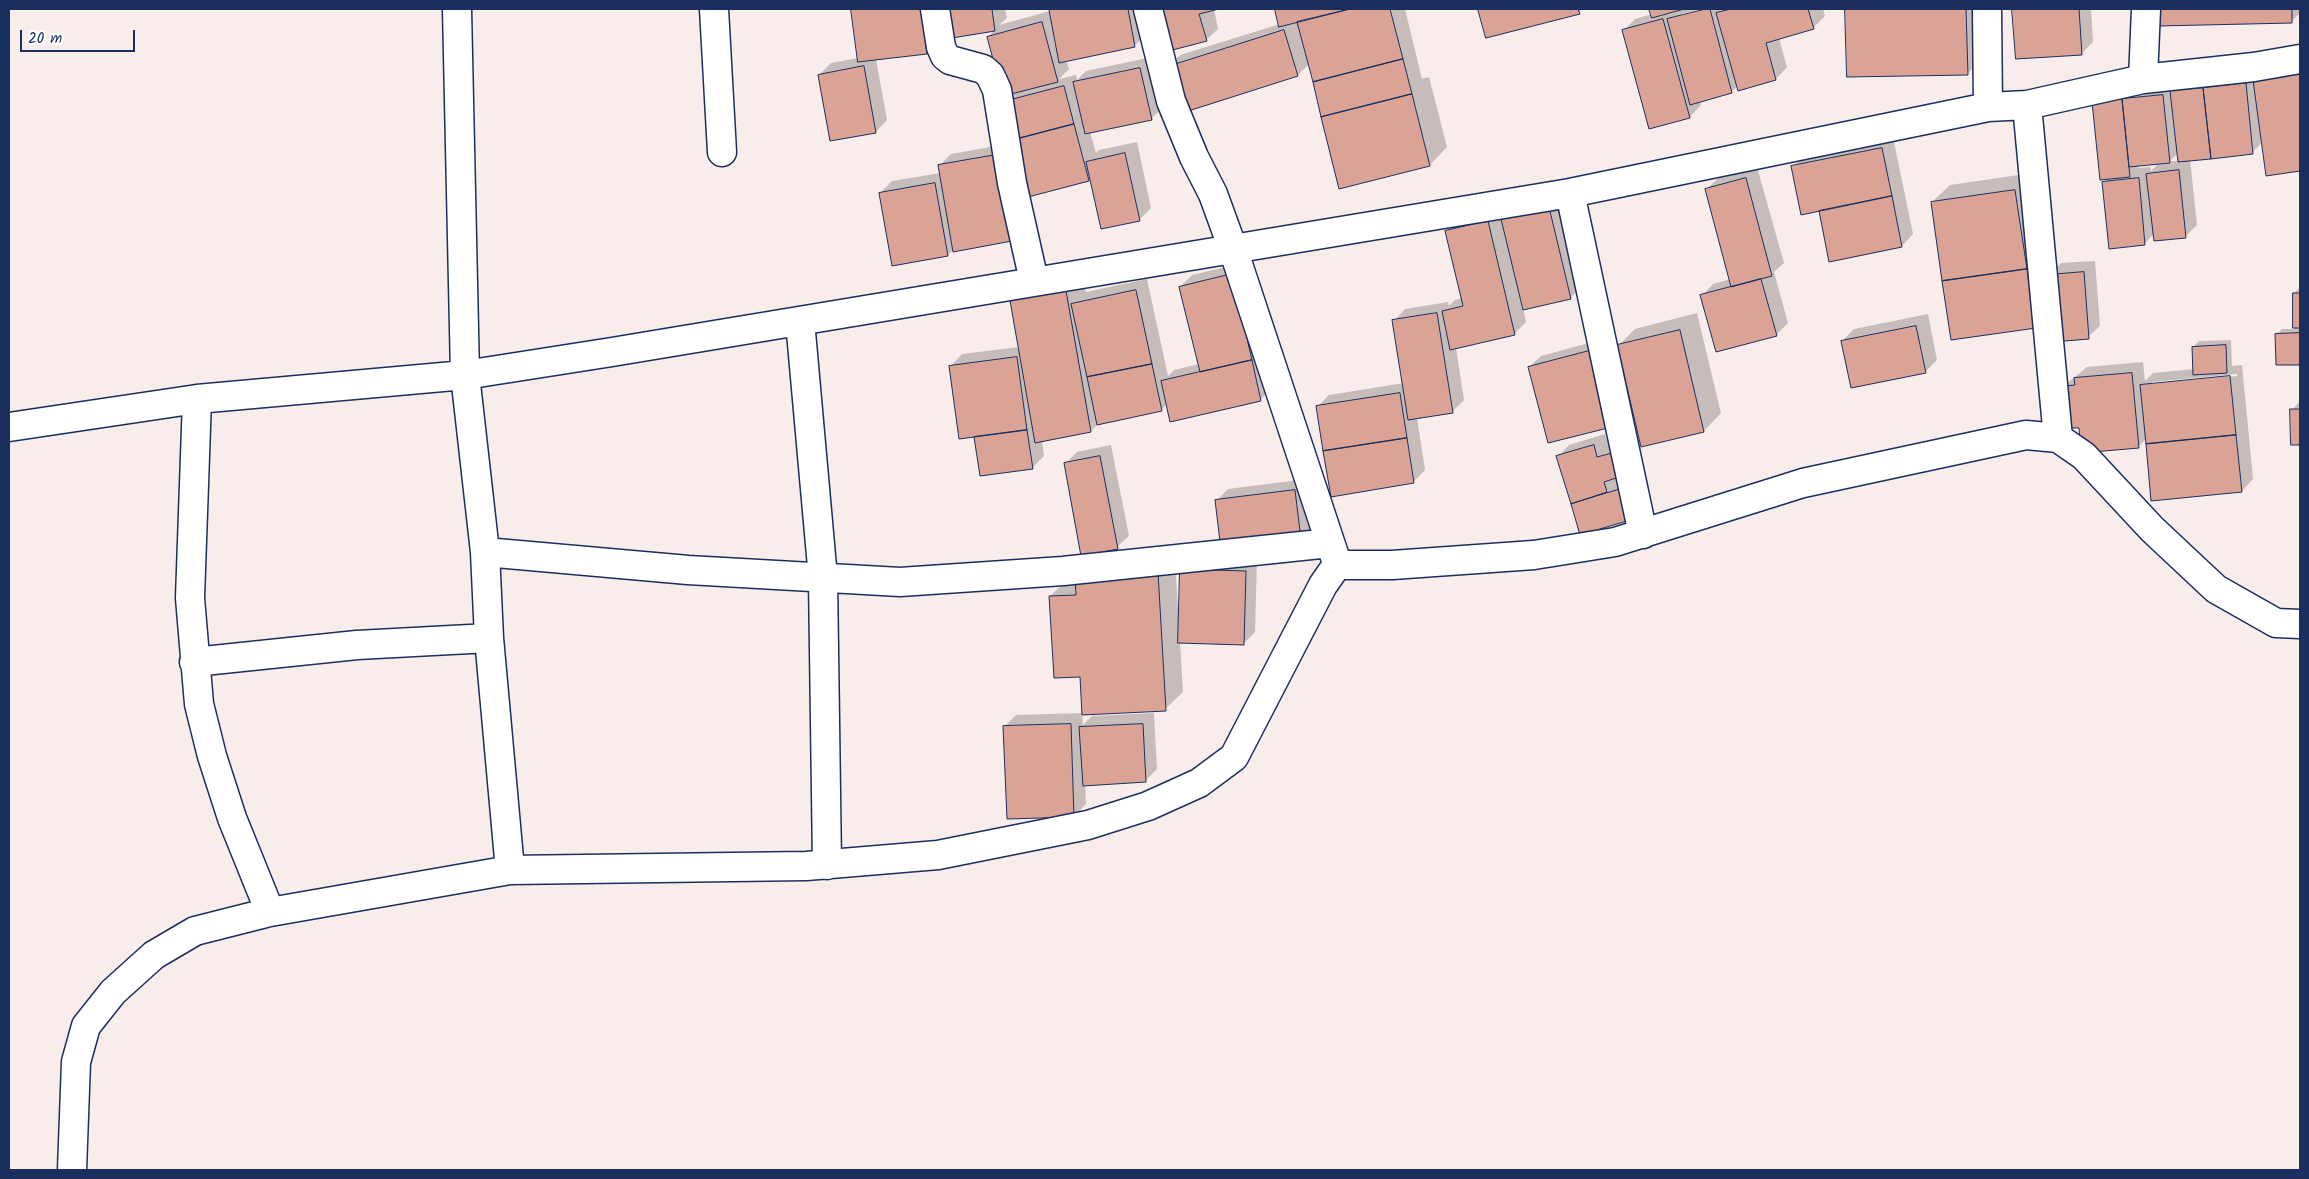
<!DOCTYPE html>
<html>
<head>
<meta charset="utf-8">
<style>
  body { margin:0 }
  #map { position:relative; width:2309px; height:1179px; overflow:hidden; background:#f8edea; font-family:Kalam,sans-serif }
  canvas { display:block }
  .frame { position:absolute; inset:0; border:10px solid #1b2f5e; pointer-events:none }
  .scale { position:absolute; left:20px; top:30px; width:115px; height:22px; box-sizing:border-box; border:2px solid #1b2f5e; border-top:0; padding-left:6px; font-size:15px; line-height:18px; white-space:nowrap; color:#1b2f5e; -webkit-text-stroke:4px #fff; paint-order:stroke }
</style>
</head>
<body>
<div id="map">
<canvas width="2309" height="1179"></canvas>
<div class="frame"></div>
<div class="scale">20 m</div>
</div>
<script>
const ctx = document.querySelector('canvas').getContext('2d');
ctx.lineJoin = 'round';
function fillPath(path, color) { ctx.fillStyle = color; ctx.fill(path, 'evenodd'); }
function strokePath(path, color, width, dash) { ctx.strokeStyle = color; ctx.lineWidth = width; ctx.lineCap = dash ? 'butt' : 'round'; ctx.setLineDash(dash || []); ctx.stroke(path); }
fillPath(new Path2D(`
  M852 9H1005L1007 18 999 25 1050 11 1051 9H1141L1146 35 1134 46 1066 60 1069 69 1059 79 1076 75 1077 80 1086 71 1152 57 1163 107 1151 119 1090 132 1096 153 1099 150 1137 142 1151 208 1140 219 1102 228 1091 178 1088 180 1004 102 1014 92 988 37 995 30 947 38 943 35 926 53 876 59 887 120 876 132 819 75 831 63 859 58Z
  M1155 9H1214L1218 29 1206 40Z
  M1276 9H1405L1422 79 1429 77 1447 147 1430 165 1340 187 1309 64 1298 75 1182 112 1168 67 1180 55 1280 24Z
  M1479 9H1583L1579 12 1487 37Z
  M1650 9H1702L1681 14V17L1711 9H1823L1825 16 1813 28 1779 38 1787 67 1776 79 1739 89 1738 86 1731 92 1700 100 1701 105 1690 117 1623 31 1635 19 1652 14Z
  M1847 9H1983L1985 56 1967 74 1848 76Z
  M2014 9H2091L2093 42 2082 53 2017 58Z
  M2159 9H2300V13L2291 22 2159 25Z
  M2300 64V170L2267 174 2262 142 2252 153 2190 159 2197 225 2185 237 2154 234 2145 243 2104 182 2108 178 2106 90ZM2178 153 2179 161H2170ZM2159 163 2151 171 2150 167 2137 168 2141 165Z
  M1893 137 1913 234 1902 246 1820 210 1793 167 1804 155Z
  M1007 144 954 249 948 255 880 193 892 181 940 173 939 166 951 154Z
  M1757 167 1784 263 1774 272 1788 323 1776 335 1702 296 1713 284 1731 279 1707 189 1718 178Z
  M2032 173 2047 315 1932 202 1950 185Z
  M1560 196 1582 286 1570 298 1523 309 1526 322 1514 334 1456 348 1464 400 1452 412 1417 418 1425 470 1413 482 1318 406 1329 395 1404 383 1394 321 1405 309 1448 302 1449 306 1455 300 1463 298 1447 232 1458 220 1499 210 1502 220 1514 207Z
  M2095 261 2100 326 2088 337 2049 275 2061 263Z
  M1243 263 1272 388 1261 399 1171 421 1167 404 1161 410 1098 424 1091 431 1042 440 1044 456 1032 468 976 435 951 366 962 354 1019 347 1082 268 1086 292 1147 279 1168 376 1174 370 1199 364 1180 287 1192 275Z
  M2300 287V363L2277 364 2276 335 2282 329H2294V293Z
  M1697 313 1721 413 1704 431 1618 346 1635 329Z
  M1928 314 1937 360 1925 372 1842 341 1854 329Z
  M1600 340 1607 427 1529 367 1541 356Z
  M2231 340 2232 366 2242 365 2253 479 2242 491 2146 439 2138 447 2080 426 2064 386 2087 367 2143 362 2145 381 2153 373 2194 369 2193 347 2199 341ZM2237 374V376L2152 385V382Z
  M2300 401V444H2293L2292 410Z
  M1605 434 1609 446 1624 442 1632 478 1581 534 1558 457 1569 445Z
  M1111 445 1129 536 1117 547 1065 464 1077 452Z
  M1306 479 1312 526 1301 538 1216 501 1228 489Z
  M1175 555 1178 611H1180L1181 569 1257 560 1255 632 1243 644 1180 642 1183 692 1165 709 1082 714 1083 725 1092 716 1154 713 1157 769 1145 781 1085 785 1086 804 1074 816 1004 727 1016 715 1083 713 1081 675 1050 596 1068 579Z`), '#0003');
const building = new Path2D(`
  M851 9H921L927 54 858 62Z
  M941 9H992L995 31 946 39Z
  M1128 9 1135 47 1059 63 1049 10Z
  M1153 9H1219L1199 14 1207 41 1165 52Z
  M1275 9H1350L1279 27Z
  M1350 9H1390L1403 59 1313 82 1297 22Z
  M1478 9H1578L1580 14 1486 38Z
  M1649 9H1684L1652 18Z
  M1706 9H1710L1732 93 1690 105 1667 19Z
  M1731 9H1808L1814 29 1766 43 1776 80 1738 91 1716 13Z
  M1845 9H1966L1968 75 1847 77Z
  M2012 9H2079L2082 55 2016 59Z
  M2158 9H2292V23L2158 26Z
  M1663 19 1690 118 1649 129 1622 30Z
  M1042 22 1058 82 1003 96 987 37Z
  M1284 30 1298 76 1182 113 1167 67Z
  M1403 59 1412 94 1321 117 1313 82Z
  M864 66 876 133 830 141 818 75Z
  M1140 68 1152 120 1085 134 1073 82Z
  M2300 74V171L2266 176 2253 80Z
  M2246 83 2253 154 2211 159 2203 88Z
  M1064 86 1074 124 1013 140 1003 102Z
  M2203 88 2211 159 2178 162 2170 91Z
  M1412 94 1430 166 1339 189 1321 117Z
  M2163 95 2170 163 2129 167 2122 99Z
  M2122 99 2130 177 2100 180 2092 102Z
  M1074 124 1089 181 1028 197 1013 140Z
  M1882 148 1892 196 1801 215 1791 166Z
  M1125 153 1140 221 1101 229 1086 162Z
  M996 155 1012 241 953 252 938 165Z
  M2179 170 2186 238 2154 241 2146 174Z
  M1746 178 1772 276 1731 287 1705 189Z
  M2139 178 2145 245 2109 249 2102 182Z
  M935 183 948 256 892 266 879 193Z
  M2015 190 2027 269 1942 281 1931 202Z
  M1892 196 1902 247 1829 262 1819 211Z
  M1549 207 1571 299 1523 310 1501 219Z
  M1488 221 1515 335 1450 350 1442 311 1463 306 1445 231Z
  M2027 269 2036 328 1951 340 1942 281Z
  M2084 272 2089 339 2053 342 2048 275Z
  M1232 274 1252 360 1200 372 1179 287Z
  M1761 279 1777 336 1716 352 1700 295Z
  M1065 285 1091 432 1035 443 1009 295Z
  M1136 290 1152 364 1087 377 1071 304Z
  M2293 293H2300V328H2293Z
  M1437 313 1453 413 1408 420 1392 320Z
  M1916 326 1926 373 1851 388 1841 341Z
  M1680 330 1704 432 1641 447 1617 345Z
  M2300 333V365H2276L2275 334Z
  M2226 345 2227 373 2193 375 2192 347Z
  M1589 351 1608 428 1548 443 1528 367Z
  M1017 357 1027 430 959 439 949 366Z
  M1252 360 1261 401 1170 422 1161 381Z
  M1152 364 1162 411 1097 425 1087 377Z
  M2132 373 2139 448 2081 453 2079 428H2067L2063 386 2075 385 2074 378Z
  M2230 376 2236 435 2146 444 2140 385Z
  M1400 393 1407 438 1323 451 1316 406Z
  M2290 409H2300V445H2291Z
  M1027 430 1033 469 980 476 974 437Z
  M2236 435 2242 492 2151 501 2146 444Z
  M1407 438 1414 483 1331 497 1323 451Z
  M1594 445 1597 457 1612 453 1619 477 1604 482 1607 492 1571 504 1556 456Z
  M1100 456 1118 549 1081 556 1064 463Z
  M1621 489 1630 520 1580 535 1571 504Z
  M1295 490 1301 539 1221 550 1215 500Z
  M1180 569 1246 571 1244 645 1178 643Z
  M1158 572 1166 711 1082 715 1080 677 1054 678 1049 596 1076 595 1075 577Z
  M1071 724 1074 817 1007 819 1003 726Z
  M1143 724 1146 782 1083 786 1079 727Z`);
fillPath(building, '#dba396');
strokePath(building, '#1b2f5e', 1);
const street = new Path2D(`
  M457 9 465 375 485 552 489 638 510 870 806 866 938 855 1088 825 1148 806 1199 783 1234 757 1323 585 1337 565H1392L1534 555 1615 542 1803 483 2026 435 2058 438 2084 456 2152 529 2216 589 2276 623 2300 624
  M714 9 722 152
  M935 9 941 47 945 56 950 60 983 69 990 75 997 90 1012 183 1034 281
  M1148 9 1171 101 1194 157 1213 194 1233 249 1336 560
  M1987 9 1988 107
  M2143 79 2146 9
  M2027 105 2058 438
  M1570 193 1643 534
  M800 321 823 578 827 865
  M197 399 190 598 199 704 212 756 232 818 270 912
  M9 427 197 399 465 375 612 352 1570 193 1988 107 2027 105 2143 79 2254 67 2300 59
  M485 552 688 570 900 582 1063 571 1330 543
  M194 662 357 645 489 638
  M72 1170 76 1062 86 1026 113 992 154 955 195 931 270 912 510 870`);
strokePath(street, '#1b2f5e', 31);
strokePath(street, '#fff', 28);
</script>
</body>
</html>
